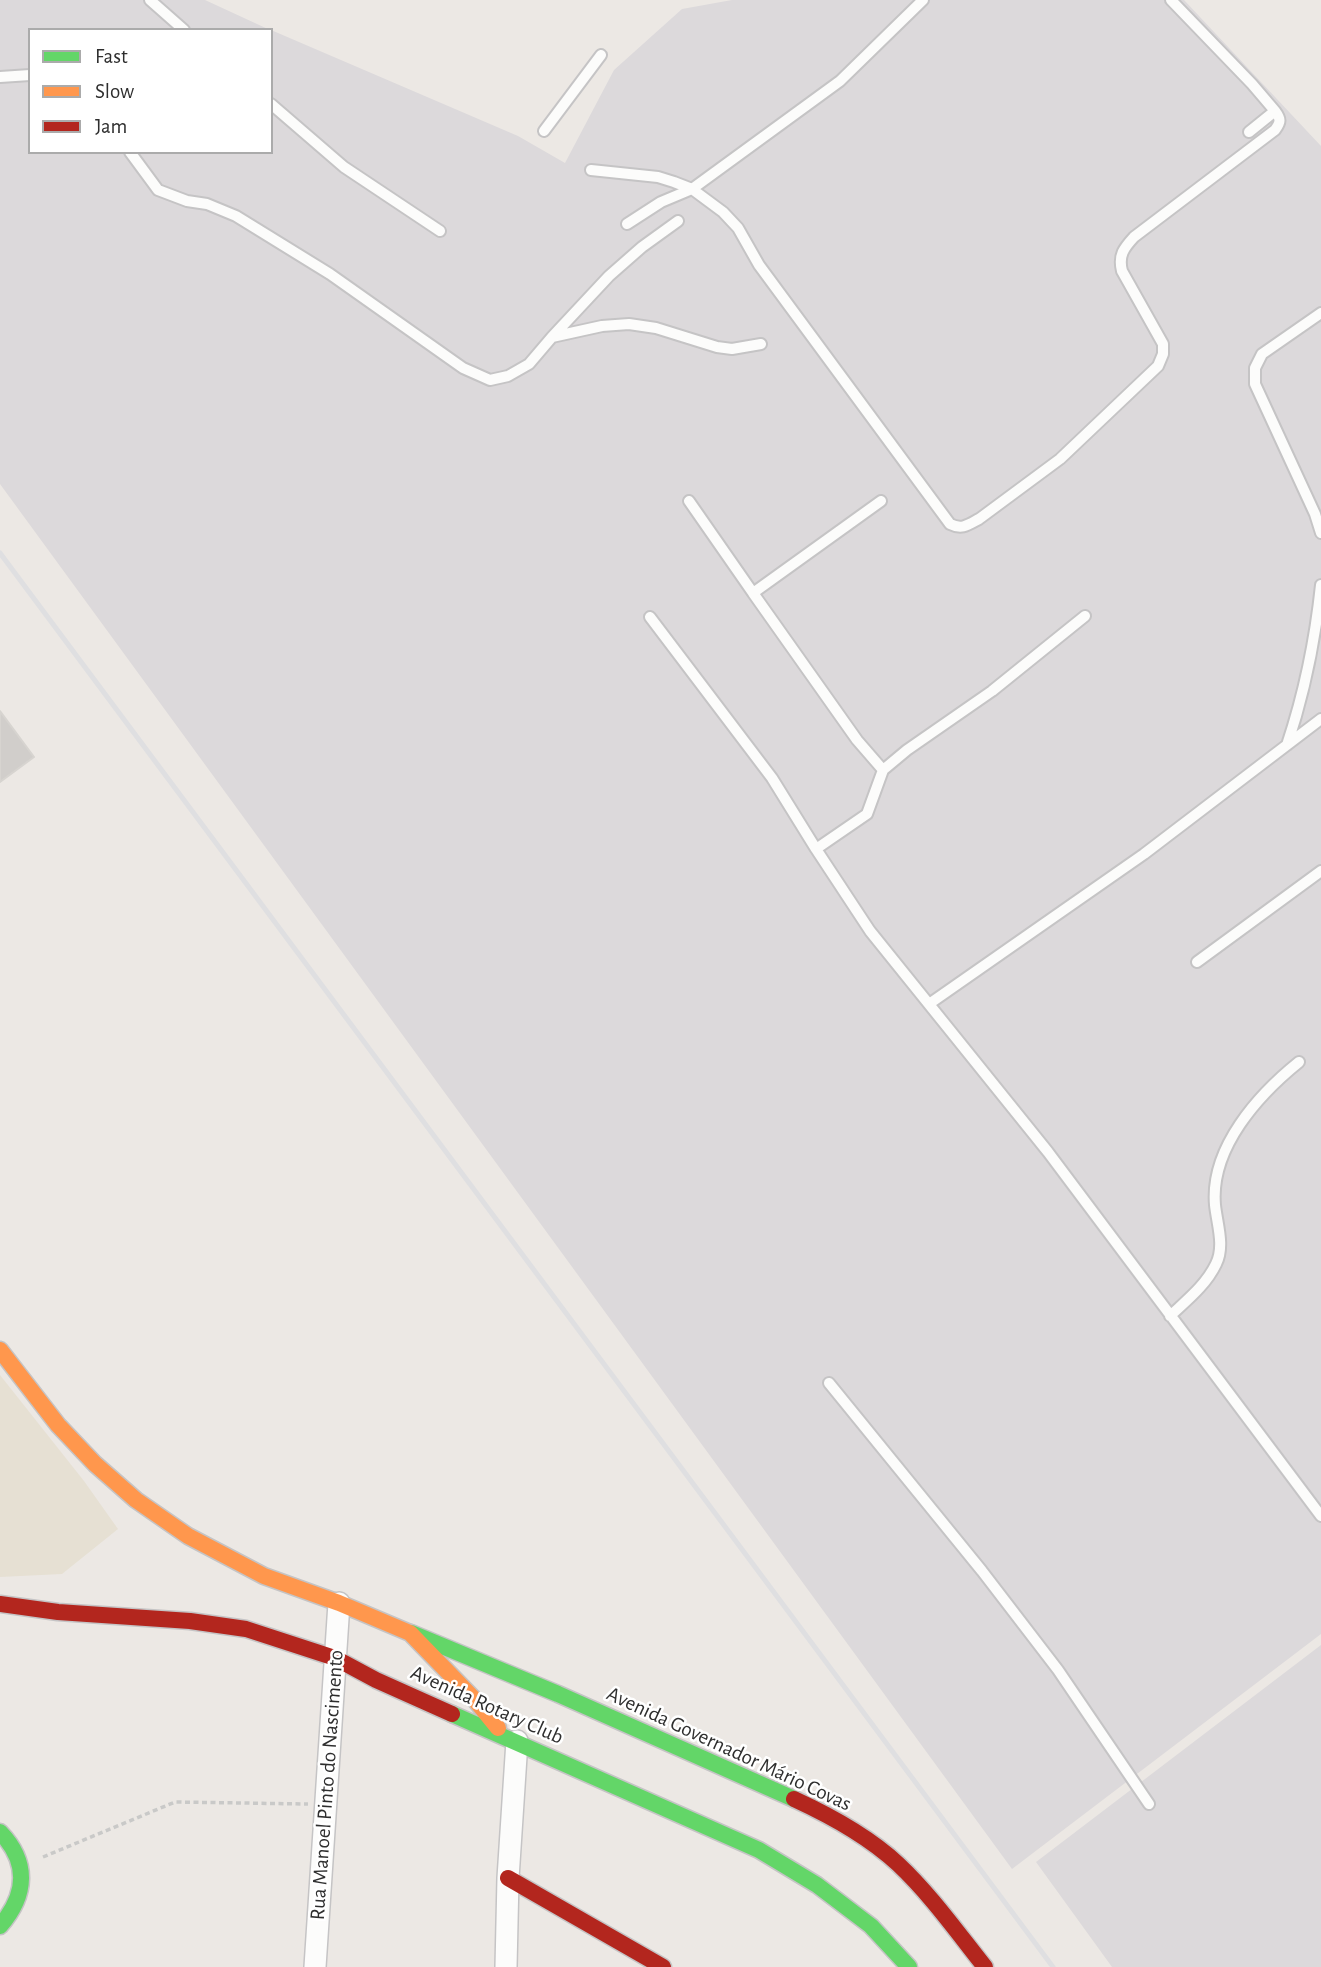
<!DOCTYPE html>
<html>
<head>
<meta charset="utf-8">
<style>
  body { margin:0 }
  #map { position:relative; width:1321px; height:1967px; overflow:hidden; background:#ece8e4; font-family:"Alegreya Sans",sans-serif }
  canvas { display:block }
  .legend { position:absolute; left:28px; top:28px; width:245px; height:126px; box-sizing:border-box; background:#fff; border:2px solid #ababab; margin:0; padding:9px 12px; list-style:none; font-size:21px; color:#2e2e2e }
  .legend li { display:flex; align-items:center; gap:14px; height:35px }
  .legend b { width:35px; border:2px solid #ababab }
</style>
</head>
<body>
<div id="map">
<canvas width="1321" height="1967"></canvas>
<ul class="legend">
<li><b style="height:9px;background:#63d668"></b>Fast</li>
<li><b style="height:9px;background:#ff974d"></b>Slow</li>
<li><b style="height:9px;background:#b3261e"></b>Jam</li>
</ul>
</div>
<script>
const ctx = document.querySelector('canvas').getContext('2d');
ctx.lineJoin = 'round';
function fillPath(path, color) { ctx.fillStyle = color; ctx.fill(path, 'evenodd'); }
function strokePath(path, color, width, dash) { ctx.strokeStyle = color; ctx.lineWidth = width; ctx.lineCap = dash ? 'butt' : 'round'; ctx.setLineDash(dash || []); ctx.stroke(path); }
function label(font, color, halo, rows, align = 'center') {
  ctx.font = font + ' "Alegreya Sans",sans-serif'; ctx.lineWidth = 5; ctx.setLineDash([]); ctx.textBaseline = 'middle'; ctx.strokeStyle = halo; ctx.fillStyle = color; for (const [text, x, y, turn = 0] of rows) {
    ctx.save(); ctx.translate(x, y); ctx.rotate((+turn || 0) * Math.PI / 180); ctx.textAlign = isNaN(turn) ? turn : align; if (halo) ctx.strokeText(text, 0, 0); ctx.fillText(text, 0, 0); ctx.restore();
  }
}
fillPath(new Path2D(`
  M0 0H205L270 30H30V152H271V30L518 136 565 163 614 70 682 9 732 0H1184L1321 146V1634L1012 1869 0 484Z
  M1321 1645V1967H1112L1036 1862Z`), '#dcd9db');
fillPath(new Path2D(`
  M0 1375 84 1481 118 1529 62 1574 0 1577Z`), '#e6e0d3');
const building = new Path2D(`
  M0 711 34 757 0 782Z`);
fillPath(building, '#d1cecb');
strokePath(building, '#d7d4d0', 2);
const lane = new Path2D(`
  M150 0 184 30
  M1171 0 1252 84 1275 111 1249 132
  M0 77 30 75
  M271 104 344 167 440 231
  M544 131 601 55
  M130 152 158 190 187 201 207 204 236 216 330 274 463 368 490 380 508 376 529 364 552 337 602 326 629 324 656 328 717 347 732 349 761 344
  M591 170 658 177 674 182 692 189 723 212 738 228 759 265 950 524C962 530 968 525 979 519L1060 459 1158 366 1163 354V344L1122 271C1118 255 1124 248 1134 237L1275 130C1281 122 1281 119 1275 111
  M627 224 661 202 692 189 840 81 923 0
  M1321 313 1262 354 1255 368V384L1315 514 1321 533
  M552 337 609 276 642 247 678 221
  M689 501 753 593
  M881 501 753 593 857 740 883 770
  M650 617 772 778 816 849 867 814 883 770 907 750 992 691 1085 616
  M1287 745C1305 691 1315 642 1321 585
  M816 849 870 931 1048 1152 1321 1516
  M1197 962 1321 871
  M929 1004 1144 854 1321 719
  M1170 1316C1187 1300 1206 1285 1216 1264 1225 1246 1217 1224 1215 1205 1210 1148 1258 1095 1299 1062
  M829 1383 982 1571 1058 1670 1149 1804`);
const street = new Path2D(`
  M315 1967 339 1603
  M506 1967 508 1878 517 1741`);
const fast = new Path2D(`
  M411 1633 558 1694 794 1799
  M452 1714 759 1850 817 1885 871 1926 909 1967
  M0 1832C29 1862 27 1895 0 1926`);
const slow = new Path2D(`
  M0 1350 58 1425 95 1464 136 1500 188 1536 264 1576 339 1603 410 1633 476 1701 498 1728`);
const jam = new Path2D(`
  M0 1604 58 1612 190 1621 246 1629 335 1658 376 1680 452 1714
  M794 1799C831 1816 868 1836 898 1864 931 1895 957 1932 985 1967
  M508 1878 663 1967`);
strokePath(lane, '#c5c4c5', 14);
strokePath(street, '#c5c4c5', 24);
strokePath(fast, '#c5c4c5', 19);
strokePath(slow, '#c5c4c5', 19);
strokePath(jam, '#c5c4c5', 19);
strokePath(new Path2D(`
  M43 1857 175 1802 308 1804`), '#c9c9c8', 3.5, [5, 3.5]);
strokePath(lane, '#fcfcfb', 10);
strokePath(street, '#fcfcfb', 21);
strokePath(fast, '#63d668', 16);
strokePath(slow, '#ff974d', 16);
strokePath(jam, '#b3261e', 16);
strokePath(new Path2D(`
  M0 553 1053 1967`), '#dfdfe1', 5);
label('21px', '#2e2e2e', '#fff', [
  ["Avenida Rotary Club",487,1705,24],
  ["Avenida Governador Mário Covas",729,1749,25],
  ["Rua Manoel Pinto do Nascimento",327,1785,-86]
]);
</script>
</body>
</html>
